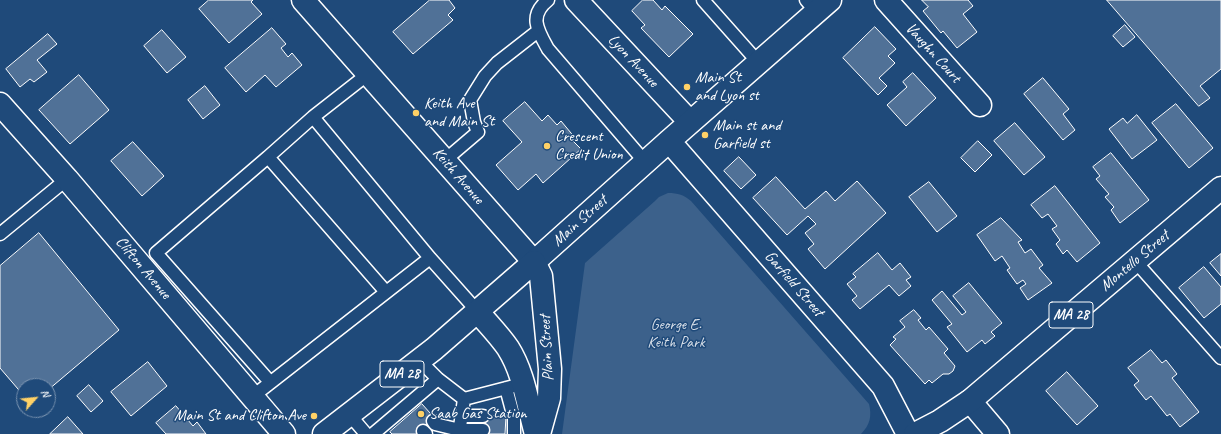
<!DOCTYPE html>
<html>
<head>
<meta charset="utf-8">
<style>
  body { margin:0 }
  #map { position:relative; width:1221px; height:434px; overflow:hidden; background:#1f4a7a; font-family:Caveat,sans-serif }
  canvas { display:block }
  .north { position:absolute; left:16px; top:378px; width:40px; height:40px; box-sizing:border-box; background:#1f4a7a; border:1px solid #7992af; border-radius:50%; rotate:63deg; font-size:11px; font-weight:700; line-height:16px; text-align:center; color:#fff }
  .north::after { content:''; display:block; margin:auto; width:14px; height:18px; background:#ffd166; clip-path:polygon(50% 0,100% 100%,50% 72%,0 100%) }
</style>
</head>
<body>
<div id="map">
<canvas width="1221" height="434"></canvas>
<div class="north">N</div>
</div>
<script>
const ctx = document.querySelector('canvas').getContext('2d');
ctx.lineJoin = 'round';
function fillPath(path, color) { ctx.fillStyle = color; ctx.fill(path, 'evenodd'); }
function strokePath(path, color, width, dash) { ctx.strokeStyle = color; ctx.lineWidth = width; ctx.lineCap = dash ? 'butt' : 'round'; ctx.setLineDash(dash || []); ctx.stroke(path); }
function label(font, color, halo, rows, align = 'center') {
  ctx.font = font + ' Caveat,sans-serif'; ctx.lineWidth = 3; ctx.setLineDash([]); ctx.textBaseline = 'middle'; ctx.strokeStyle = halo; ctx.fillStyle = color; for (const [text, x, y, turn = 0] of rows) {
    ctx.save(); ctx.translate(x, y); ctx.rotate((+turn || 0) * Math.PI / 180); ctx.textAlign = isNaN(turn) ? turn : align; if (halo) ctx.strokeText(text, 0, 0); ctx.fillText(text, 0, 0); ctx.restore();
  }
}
fillPath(new Path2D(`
  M668 193C678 193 684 195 691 201L869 404C872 416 870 425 861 434H562L585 263 655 201 659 197Z`), '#3c618b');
const building = new Path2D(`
  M209 0H253L251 2 262 14 229 43 199 9Z
  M430 0H449L455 8 448 15 453 20 413 54 393 32Z
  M643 0H653L662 10 665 6 693 34 669 57 641 28 645 25 632 11Z
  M922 0H968L973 6 963 14 977 32 957 48 943 31 941 33 923 11 928 7Z
  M1107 0H1221V69L1200 86 1210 98 1199 106Z
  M1125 25 1135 37 1123 47 1113 36Z
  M875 27 896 49 888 56 895 63 879 78 887 86 878 95 843 58Z
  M272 28 286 44 281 48 288 57 292 53 302 65 276 87 265 75 246 92 225 68Z
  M162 30 186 57 167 73 144 46Z
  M48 34 57 44 37 60 47 72 34 82 30 79 20 87 6 69Z
  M913 73 936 98 906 126 887 105 907 87 903 82Z
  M79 75 109 110 70 144 39 110Z
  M1043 78 1069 109 1063 114 1075 130 1063 140 1024 94Z
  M205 86 220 105 203 119 188 100Z
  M525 102 542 121 548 115 557 125 561 121 576 139 573 141 581 149 543 183 536 174 518 190 496 165 522 142 503 121Z
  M1176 104 1213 148 1189 168 1152 123Z
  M1137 115 1157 140 1132 159 1109 129 1123 118 1127 123Z
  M1015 123 1045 157 1024 175 994 141Z
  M978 141 992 155 975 172 961 158Z
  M133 142 164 176 142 196 111 161Z
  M1111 153 1149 200 1120 223 1111 210 1114 207 1105 197 1109 194 1096 179 1100 176 1093 167Z
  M739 157 756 175 741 189 724 171Z
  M776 177 805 209 826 191 835 201 857 181 886 213 825 269 808 249 814 244 805 233 816 224 808 216 787 235 753 198Z
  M929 182 957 216 937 232 909 197Z
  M1055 186 1100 243 1077 262 1067 250 1063 254 1056 244 1060 240 1052 229 1057 226 1048 214 1042 218 1031 205Z
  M1001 218 1022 240 1018 242 1025 253 1031 249 1043 265 1039 268 1052 283 1028 300 1020 288 1026 284 1023 280 1017 284 1007 270 1010 268 1002 256 995 261 977 235Z
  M39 233 119 330 48 390V386H24V396L0 368V266Z
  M878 253 892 270 900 263 911 277 906 280 911 286 899 296 889 285 860 309 852 300 857 296 847 284 856 277 853 274Z
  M1221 254V276L1210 263Z
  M1204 267 1221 287V304L1204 318 1179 288Z
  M969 283 1002 323 991 332 995 336 985 344 982 340 967 352 947 327 952 324 932 300 942 291 962 315 966 312 953 296Z
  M914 310 921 318 918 320 926 330 929 327 948 349 944 353 955 366 953 371 949 374H943L932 383 929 380 925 384 890 345 896 339 893 337 905 327 900 321Z
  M1151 350 1162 363 1166 360 1177 374 1172 378 1199 412 1180 427 1170 414 1167 416 1151 396 1146 400 1134 385 1139 381 1128 368Z
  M148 362 167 386 131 416 111 392Z
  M1067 372 1098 406 1077 425 1046 391Z
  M89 385 103 401 91 412 77 396Z
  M422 404 439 423 426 434H392L390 432Z
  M176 406 193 426 197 422 206 434H166L156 423Z
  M481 415 506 416 505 434H481Z
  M68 417 83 434H50Z`);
fillPath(building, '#507197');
strokePath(building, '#fff', 1);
const lane = new Path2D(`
  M548 0C528 16 538 31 548 49L645 162
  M703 0 758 62
  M806 0 816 12
  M368 74 313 117 430 258
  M313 117 268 157 386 292
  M268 157 156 253 270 382
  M444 161 478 132 474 122 470 100 485 76 497 63 538 31
  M0 234 67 179
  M1135 261 1221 358
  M420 361 438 379 464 399 522 384
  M506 388 514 418V434
  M252 397 430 258 478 312
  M349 414 366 434
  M462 416H483
  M433 421 435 424 460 430H483
  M423 431 426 434
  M373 434 438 379
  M459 434 464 399`);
const street = new Path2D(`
  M303 0 534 262
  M576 0 690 122
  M886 0 980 105
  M970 401 998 434`);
const secondary = new Path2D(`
  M0 104 67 179 284 434
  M669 141 883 386 908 434
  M534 262 669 141 830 0`);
const primary = new Path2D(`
  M478 312C488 324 499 335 508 348 524 373 528 406 536 434
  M324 434 434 349 534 262 541 276 550 369 549 398 539 434
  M915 434 940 421 970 401 1221 188`);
strokePath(lane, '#fff', 15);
strokePath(street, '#fff', 25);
strokePath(secondary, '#fff', 25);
strokePath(primary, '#fff', 25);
strokePath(lane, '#1f4a7a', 12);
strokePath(street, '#1f4a7a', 22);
strokePath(secondary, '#1f4a7a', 22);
strokePath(primary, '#1f4a7a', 22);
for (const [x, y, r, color] of [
  [687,87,4,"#ffd166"],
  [416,113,4,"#ffd166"],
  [705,135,4,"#ffd166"],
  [547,146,4,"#ffd166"],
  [421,414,4,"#ffd166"],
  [314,416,4,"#ffd166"]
]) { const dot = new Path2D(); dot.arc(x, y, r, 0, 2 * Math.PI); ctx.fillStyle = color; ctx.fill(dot); strokePath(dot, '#1f4a7a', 1.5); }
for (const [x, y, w] of [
  [1071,315,44],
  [402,374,44]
]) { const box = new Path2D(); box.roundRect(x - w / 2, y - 13, w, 26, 3); ctx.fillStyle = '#1f4a7a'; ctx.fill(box); strokePath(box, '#fff', 1); }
label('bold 15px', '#fff', null, [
  ["MA 28",1071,315],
  ["MA 28",402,374]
]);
label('16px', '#fff', '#1f4a7a', [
  ["Vaughn Court",933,53,48],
  ["Lyon Avenue",633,61,47],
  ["Keith Avenue",458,176,49],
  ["Main Street",580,221,-42],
  ["Montello Street",1135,261,-40],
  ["Clifton Avenue",143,268,50],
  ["Garfield Street",794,284,49],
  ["Plain Street",547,348,-93]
]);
label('16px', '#fff', '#1f4a7a', [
  ["Main St",695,78],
  ["and Lyon st",695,96],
  ["Keith Ave",424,104],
  ["and Main St",424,122],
  ["Main st and",713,126],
  ["Garfield st",713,144],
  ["Crescent",555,137],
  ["Credit Union",555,155],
  ["Saab Gas Station",429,414],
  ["Main St and Clifton Ave",306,416,"right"]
], 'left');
label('16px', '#d8dfe8', '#1f4a7a', [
  ["George E.",676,325],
  ["Keith Park",676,343]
]);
</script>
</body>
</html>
